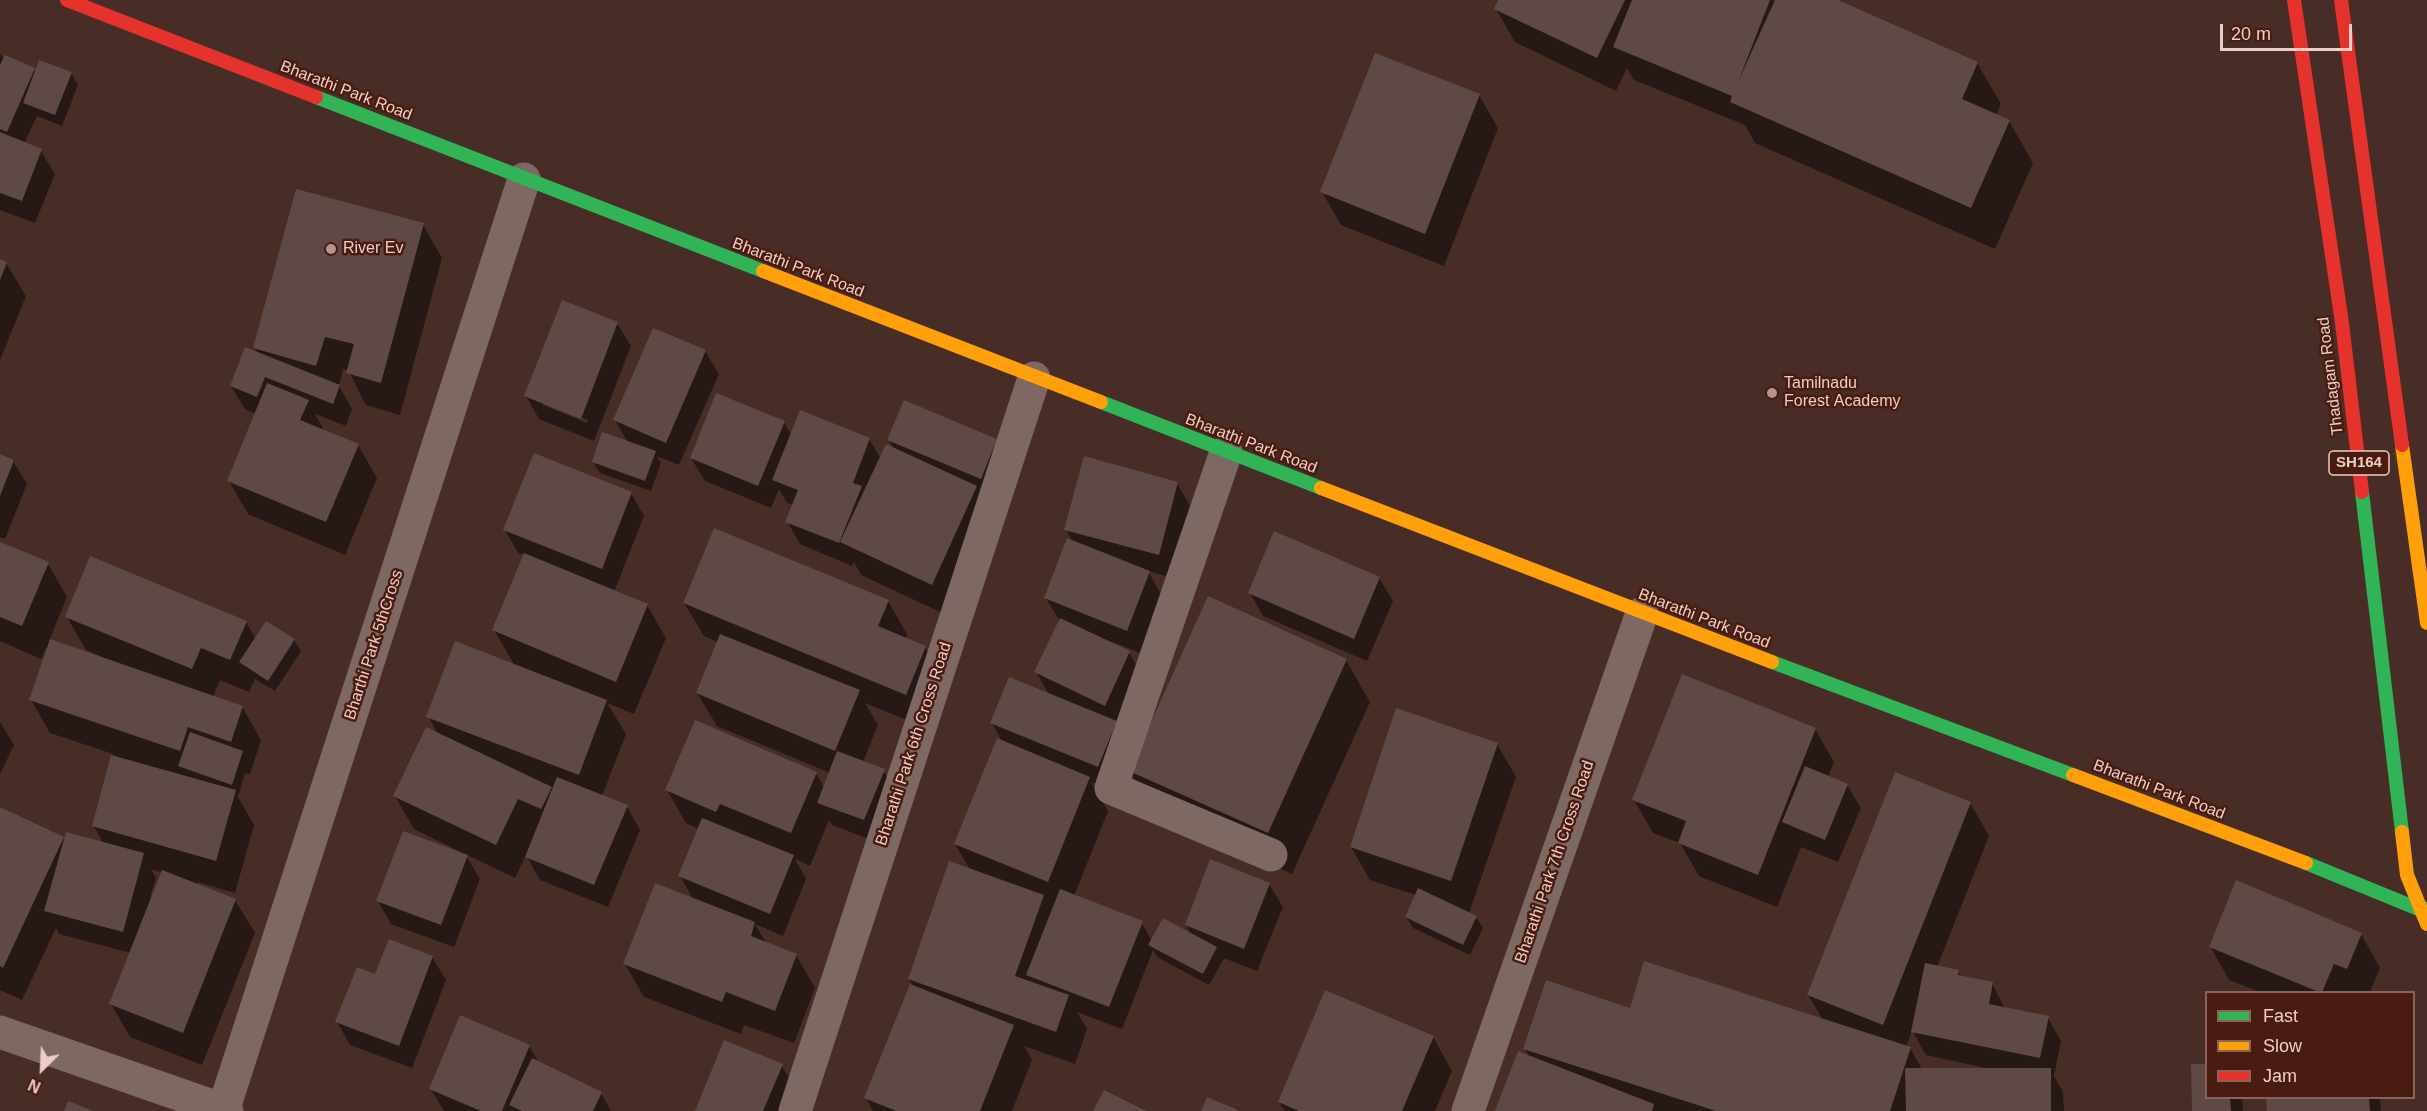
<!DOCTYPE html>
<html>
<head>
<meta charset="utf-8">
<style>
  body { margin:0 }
  #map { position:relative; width:2427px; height:1111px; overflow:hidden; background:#482d27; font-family:Arial,sans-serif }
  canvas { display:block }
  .legend { position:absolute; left:2205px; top:991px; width:210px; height:108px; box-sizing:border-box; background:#4a1b10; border:2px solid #8b6258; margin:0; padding:8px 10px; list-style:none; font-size:18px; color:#edcdc5 }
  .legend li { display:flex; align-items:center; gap:12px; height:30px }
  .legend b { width:30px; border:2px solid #8b6258 }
  .north { position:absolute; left:12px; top:1039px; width:60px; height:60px; -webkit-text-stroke:4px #4a1b10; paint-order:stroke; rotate:204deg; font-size:16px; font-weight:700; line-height:24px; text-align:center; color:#edcdc5 }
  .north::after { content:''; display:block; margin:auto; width:21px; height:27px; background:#edcdc5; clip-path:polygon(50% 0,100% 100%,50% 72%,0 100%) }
  .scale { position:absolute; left:2220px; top:24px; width:132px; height:27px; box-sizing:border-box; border:3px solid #edcdc5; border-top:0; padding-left:8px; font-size:18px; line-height:21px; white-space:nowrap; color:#edcdc5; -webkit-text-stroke:4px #4a1b10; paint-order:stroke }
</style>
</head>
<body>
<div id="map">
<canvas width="2427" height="1111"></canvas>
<ul class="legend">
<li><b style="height:8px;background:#30b455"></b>Fast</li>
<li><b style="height:8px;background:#ff9f0a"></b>Slow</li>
<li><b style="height:8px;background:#e5322d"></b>Jam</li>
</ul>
<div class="north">N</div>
<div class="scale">20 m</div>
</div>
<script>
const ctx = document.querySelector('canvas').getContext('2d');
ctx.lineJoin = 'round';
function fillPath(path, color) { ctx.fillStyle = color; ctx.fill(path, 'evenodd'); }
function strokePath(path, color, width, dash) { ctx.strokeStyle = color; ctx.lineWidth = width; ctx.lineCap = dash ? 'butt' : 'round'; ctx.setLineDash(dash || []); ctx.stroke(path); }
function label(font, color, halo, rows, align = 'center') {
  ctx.font = font + ' Arial,sans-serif'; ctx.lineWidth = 5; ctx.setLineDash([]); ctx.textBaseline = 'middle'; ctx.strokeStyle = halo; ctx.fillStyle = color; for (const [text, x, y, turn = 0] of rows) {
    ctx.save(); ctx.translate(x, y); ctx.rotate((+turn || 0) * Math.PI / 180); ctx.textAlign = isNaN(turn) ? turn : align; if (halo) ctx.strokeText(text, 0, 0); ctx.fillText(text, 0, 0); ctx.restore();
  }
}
fillPath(new Path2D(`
  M1500 0H1835L1977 63 2001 104 1996 116 2009 121 2033 163 1995 249 1755 143 1745 125 1634 80 1627 68 1616 91 1515 42 1496 9Z
  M0 53 4 60 34 70 36 73H71L78 85 62 126 37 116 24 144 41 151 55 174 35 223 0 210Z
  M1479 95 1498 128 1444 266 1341 225 1322 192Z
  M423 225 442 258 400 415 366 405 348 370 343 369 339 386 352 409 346 426 315 414 325 432 358 445 377 478 345 555 248 514 229 481 256 414 245 409 231 386 258 354 255 348Z
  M0 261 6 263 26 296 0 360Z
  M617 323 631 346 594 441 539 419 526 396ZM543 402 588 420 587 423 543 405Z
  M705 351 719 374 679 465 657 456 661 463 651 491 600 473 593 462 628 443 615 420Z
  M784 422 792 436 869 439 881 459 894 450 889 440H996L951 617 861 575 854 562 852 566 800 544 787 521 793 505 787 503 779 489 771 508 705 481 691 458Z
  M0 456 13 461 27 484 5 539 0 537Z
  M1177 483 1190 506 1172 578 1148 571 1162 596 1140 653 1113 642 1112 644 1129 653 1143 676 1111 790 1091 782 1108 811 1074 896 1141 922 1152 941 1192 936 1186 925 1269 884 1283 907 1257 971 1224 958 1209 985 1157 957 1153 950 1122 1029 1077 1012 1087 1029 1075 1064 1024 1046 1032 1060 1012 1111H873L866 1098 914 987 909 979 971 871 955 844 1003 743 992 723 1050 696 1036 672 1060 621 1045 597 1073 542 1066 530Z
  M631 493 644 516 614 592 647 605 666 638 634 714 607 703 626 734 602 796 627 807 640 830 608 907 540 880 526 855 515 878 465 854 480 879 454 947 391 924 378 901 461 852 414 829 395 796 438 734 428 716 515 666 494 630 525 555 518 553 505 530Z
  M0 543 48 564 67 597 49 641 99 658 100 656 86 650 67 617 246 622 256 639 294 640 301 651 275 691 255 679 249 692 220 680 213 697 242 707 261 740 250 774 245 773 238 797 254 825 235 893 197 882 196 885 235 900 255 933 202 1065 130 1037 111 1004 131 953 59 934 56 928 22 1000 0 990V809L63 838 65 842 104 844 93 825 113 754 50 733 31 700 48 648H46L41 659 0 641ZM151 869 163 873 152 899 150 898 156 878Z
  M1379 578 1393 601 1367 661 1263 616 1250 593Z
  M888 601 907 634 905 639 925 647 944 680 924 727 865 703 878 725 863 762 883 770 897 793 877 842 832 825 829 820 810 866 795 859 806 879 783 936 755 924 767 944 796 955 815 988 794 1043 744 1025 741 1034 644 997 625 964 693 899 680 876 699 829 686 823 667 790 816 773 824 788 830 773 717 726 697 693 718 642 704 636 684 603Z
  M1346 660 1370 702 1292 874 1154 812 1130 771Z
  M0 722 14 745 0 774Z
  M1815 729 1834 762 1828 777 1847 785 1861 808 1838 862 1801 847 1777 907 1699 876 1680 843 1653 833 1634 800Z
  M1497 744 1516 777 1469 913 1476 917 1483 928 1470 955 1413 928 1406 917 1416 895 1370 880 1351 847Z
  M1970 803 1989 836 1937 967 1958 971 1962 977 1992 983 2005 1009 2048 1018 2061 1041 2054 1076 2063 1092 2064 1111H1496L1530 1058 1525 1049 1631 1009 1823 1020 1808 995ZM1912 1030 1926 1055 1990 1069H1922L1910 1048 1906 1047Z
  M2361 934 2380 968 2370 992H2260L2229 980 2210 946Z
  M432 957 446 980 412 1068 350 1045 337 1022 376 976Z
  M1433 1037 1452 1071 1435 1111H1285L1279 1102Z
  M529 1046 539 1063 601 1093 611 1111H444L430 1088Z
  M782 1066 801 1099 796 1111H696Z
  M2192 1066H2206V1098H2242L2243 1111H2193Z
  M2268 1098H2380L2381 1111H2269Z`), '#0007');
fillPath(new Path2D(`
  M1498 0H1625L1597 58 1494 9Z
  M1632 0H1770L1738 82 1775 0H1838L1978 62 1962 99 2010 120 1971 208 1730 102 1732 96 1613 47Z
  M1375 53 1480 94 1425 234 1320 192Z
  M5 55 35 68 7 132 0 129V65Z
  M39 60 72 72 55 115 23 103Z
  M0 132 42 149 22 201 0 193Z
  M296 189 424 223 381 383 346 373 354 344 325 337 316 366 253 348Z
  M0 259 7 262 0 280Z
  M562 300 618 322 581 419 524 396Z
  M653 328 706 350 666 443 613 420Z
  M245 347 340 385 333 404 265 377 257 397 230 386Z
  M267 383 309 400 300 420 359 444 326 522 227 481Z
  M716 393 785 421 758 486 690 458Z
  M904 400 997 439 981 479 887 440Z
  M800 410 870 438 853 483 862 486 839 543 785 522 798 490 772 480Z
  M602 432 656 451 645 481 592 462Z
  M886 444 977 486 932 585 840 542Z
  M534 453 632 492 602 569 503 530Z
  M0 454 14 460 0 496Z
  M1084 456 1178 482 1159 555 1064 530Z
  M714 528 889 600 878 626 926 646 906 695 683 603Z
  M1274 531 1380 577 1354 639 1248 593Z
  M1067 538 1150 571 1127 631 1044 598Z
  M0 542 49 562 22 626 0 617Z
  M524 553 648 604 616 682 492 630Z
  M90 556 247 621 230 660 201 648 192 669 65 617Z
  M1208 596 1347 659 1268 833 1129 771Z
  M1060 618 1130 651 1105 706 1034 672Z
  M266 621 295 639 268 681 239 662Z
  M720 634 860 690 835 751 696 693Z
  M50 639 243 706 231 742 188 727 180 751 29 700Z
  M455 641 607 700 579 775 426 717Z
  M1682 674 1816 728 1758 875 1678 843 1686 821 1632 800Z
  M1009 677 1117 721 1098 767 990 723Z
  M1396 708 1498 743 1451 881 1350 847Z
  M695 720 817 772 791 833 720 804 716 812 665 790Z
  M426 727 552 787 541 809 518 799 496 845 393 796Z
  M190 732 243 751 232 785 178 766Z
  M997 738 1090 777 1048 882 954 844Z
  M837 751 885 769 864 820 817 803Z
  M111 755 236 790 216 861 92 826Z
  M1805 766 1848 784 1825 840 1782 822Z
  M1895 772 1971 802 1883 1025 1807 995Z
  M557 777 628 805 594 885 525 857Z
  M0 807 64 837 3 968 0 966Z
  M702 818 794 855 770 914 678 876Z
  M403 831 468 855 441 925 376 901Z
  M66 832 144 853 123 932 44 911Z
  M1210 859 1270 883 1244 949 1185 925Z
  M949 861 1044 895 1015 976 1069 995 1056 1032 908 979Z
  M162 870 236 899 183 1033 109 1004Z
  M2236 880 2362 933 2347 969 2334 964 2322 992H2319L2209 947Z
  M655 883 755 922 751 936 797 954 775 1011 726 992 722 1002 623 964Z
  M1418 888 1477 916 1463 945 1405 917Z
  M1060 889 1143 921 1109 1007 1026 975Z
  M1163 918 1217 947 1203 974 1148 945Z
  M389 939 433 956 399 1046 335 1022 357 967 375 974Z
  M1644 961 1911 1047 1890 1111H1716L1523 1049 1546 980 1630 1008Z
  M1925 963 1959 970 1958 975 1993 982 1989 1004 2049 1016 2040 1058 1911 1032Z
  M910 984 1014 1025 980 1111H896L864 1098Z
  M1325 990 1434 1036 1402 1111H1299L1278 1102Z
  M460 1015 530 1045 502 1111H481L429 1089Z
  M724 1040 783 1064 763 1111H695Z
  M1518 1051 1654 1104 1652 1111H1495Z
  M532 1058 602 1092 593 1111H522L509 1105Z
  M2191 1064H2206V1098H2230L2231 1111H2192Z
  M1905 1068H2051V1111H1906Z
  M1104 1090 1146 1111H1093Z
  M1207 1097 1240 1111H1201Z
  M2266 1098H2369L2370 1111H2267Z
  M68 1101 93 1111H64Z`), '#5f4947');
strokePath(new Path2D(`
  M1226 452 1111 788 1271 855
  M0 1032 227 1111
  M223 1111 524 179
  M795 1111 1034 378
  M1468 1111 1642 613`), '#7d6863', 33);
strokePath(new Path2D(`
  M316 97 763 271
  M1101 402 1321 488
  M2362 492 2402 832
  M1772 662 2073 775
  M2306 863 2421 910 2427 909`), '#30b455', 14);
strokePath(new Path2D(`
  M763 271 1101 402
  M2402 445 2427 623
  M1321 488 1772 662
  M2073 775 2306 863
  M2402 832 2407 875 2427 924`), '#ff9f0a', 14);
strokePath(new Path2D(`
  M67 0 316 97
  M2294 0 2342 323 2362 492
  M2341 0 2402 445`), '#e5322d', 14);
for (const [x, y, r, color] of [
  [331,249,6,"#b3958e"],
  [1772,393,6,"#b3958e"]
]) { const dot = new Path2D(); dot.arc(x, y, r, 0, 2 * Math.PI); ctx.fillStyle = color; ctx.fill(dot); strokePath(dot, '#4a1b10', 2); }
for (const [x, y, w] of [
  [2359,463,60]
]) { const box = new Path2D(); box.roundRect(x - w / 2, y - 12, w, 24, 4.5); ctx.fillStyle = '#4a1b10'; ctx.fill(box); strokePath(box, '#edcdc5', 1.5); }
label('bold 15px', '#edcdc5', null, [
  ["SH164",2359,463]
]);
label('16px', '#edcdc5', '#4a1b10', [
  ["Bharathi Park Road",346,91,21],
  ["Bharathi Park Road",798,268,21],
  ["Thadagam Road",2331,376,-97],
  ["Bharathi Park Road",1251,444,21],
  ["Bharathi Park Road",1704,619,21],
  ["Bharthi Park 5thCross",374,645,-72],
  ["Bharathi Park 6th Cross Road",914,744,-72],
  ["Bharathi Park Road",2159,790,21],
  ["Bharathi Park 7th Cross Road",1555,862,-71]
]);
label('16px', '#edcdc5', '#4a1b10', [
  ["River Ev",343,249],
  ["Tamilnadu",1784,384],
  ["Forest Academy",1784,402]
], 'left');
</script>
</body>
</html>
